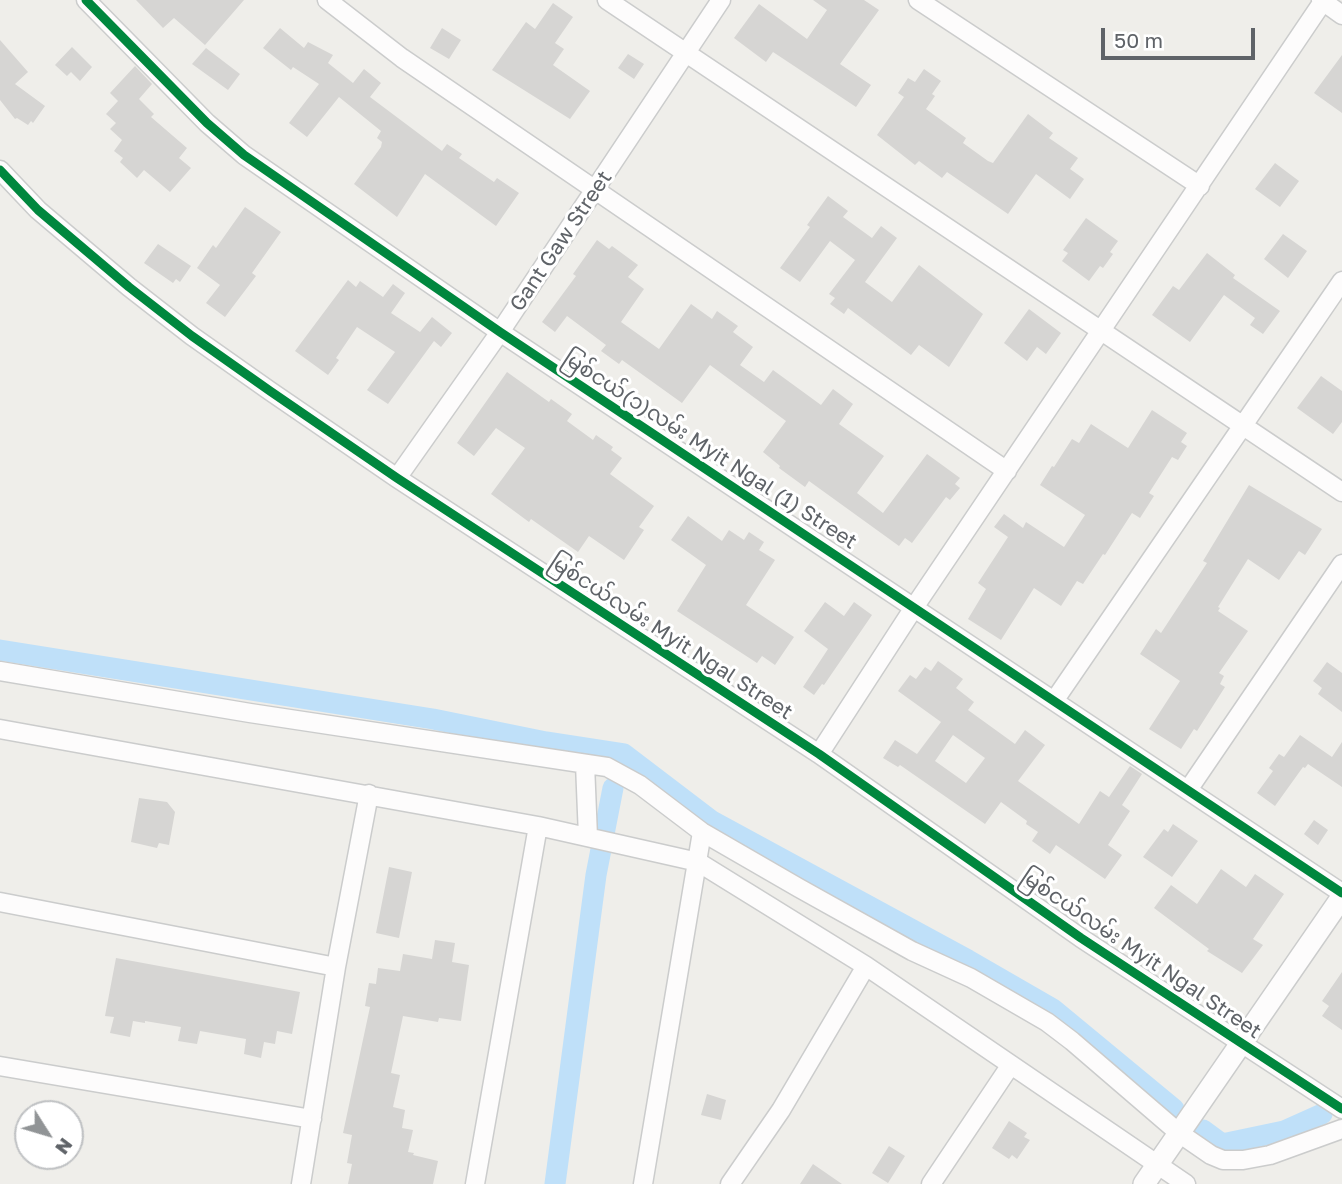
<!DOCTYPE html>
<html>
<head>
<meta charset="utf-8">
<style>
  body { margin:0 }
  #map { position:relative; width:1342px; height:1184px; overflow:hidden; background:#efeeea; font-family:"Golos Text",sans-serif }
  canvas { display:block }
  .north { position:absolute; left:14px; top:1100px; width:70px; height:70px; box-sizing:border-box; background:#fff; border:2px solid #bfc1c3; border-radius:50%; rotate:127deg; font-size:19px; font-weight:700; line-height:28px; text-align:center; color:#5f6368 }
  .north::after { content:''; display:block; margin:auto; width:24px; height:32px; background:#919496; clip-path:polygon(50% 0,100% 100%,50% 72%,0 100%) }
  .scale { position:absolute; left:1101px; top:28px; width:154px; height:32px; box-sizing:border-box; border:4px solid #5f6368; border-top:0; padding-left:9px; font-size:21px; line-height:24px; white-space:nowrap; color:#5f6368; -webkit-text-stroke:5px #fff; paint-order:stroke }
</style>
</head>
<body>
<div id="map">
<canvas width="1342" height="1184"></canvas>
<div class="north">N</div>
<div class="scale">50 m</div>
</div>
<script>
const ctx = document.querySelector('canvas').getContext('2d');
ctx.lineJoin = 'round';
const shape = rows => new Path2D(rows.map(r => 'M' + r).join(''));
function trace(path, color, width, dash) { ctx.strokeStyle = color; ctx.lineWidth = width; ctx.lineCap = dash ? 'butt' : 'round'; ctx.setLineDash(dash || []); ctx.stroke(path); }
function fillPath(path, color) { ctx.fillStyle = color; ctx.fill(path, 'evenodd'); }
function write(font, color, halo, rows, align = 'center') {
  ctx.font = font + ' "Golos Text","Noto Sans Myanmar",sans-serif'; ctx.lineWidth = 6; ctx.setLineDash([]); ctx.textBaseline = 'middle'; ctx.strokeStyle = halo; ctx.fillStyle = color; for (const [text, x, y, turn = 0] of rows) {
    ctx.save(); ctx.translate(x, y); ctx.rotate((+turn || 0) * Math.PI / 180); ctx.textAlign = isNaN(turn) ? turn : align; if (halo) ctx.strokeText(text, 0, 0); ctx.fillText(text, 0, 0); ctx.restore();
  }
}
const canal = shape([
  [0,650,433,719,546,742,624,754,712,821,968,960,1053,1009,1174,1109],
  [1203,1130,1222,1144,1284,1131,1322,1114],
  [555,1184,596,875,613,788]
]);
const building = shape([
  [136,0,244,0,205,45,174,18,163,28],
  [813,0,864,0,879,10,840,64,871,85,856,107,773,52,766,62,734,38,759,4,807,39,827,10],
  [553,3,573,17,555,43,564,49,553,65,590,91,570,119,492,70,526,22,535,29],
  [280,28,304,48,308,42,333,55,328,63,353,83,364,69,381,83,370,97,442,151,447,144,462,154,459,158,494,182,497,178,519,193,496,226,425,174,397,217,354,184,381,147,382,142,377,138,381,131,339,97,307,137,289,123,319,84,293,67,291,70,263,48],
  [442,28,461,40,449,59,430,48],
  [0,40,28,72,15,84,45,106,33,123,31,121,28,125,17,118,15,119,0,100],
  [72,47,92,67,80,81,71,72,67,76,55,65],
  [206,48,240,74,228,90,192,64],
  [628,54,644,64,634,79,618,68],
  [1342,55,1342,113,1314,93],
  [135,66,152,84,139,99,154,114,151,117,187,148,179,158,191,168,170,192,144,170,137,178,120,162,123,158,114,151,122,140,110,129,116,123,106,114,118,101,110,93],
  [924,69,941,81,932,94,935,96,926,109,966,138,963,143,988,161,993,163,1028,114,1053,133,1049,138,1078,158,1070,169,1084,179,1070,199,1036,174,1008,214,947,172,942,178,919,161,915,165,877,135,904,97,898,93,908,78,915,82],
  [1275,163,1299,181,1280,207,1255,189],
  [828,196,848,211,843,217,872,238,881,226,897,238,865,282,892,302,919,265,983,314,949,367,919,345,911,355,848,308,844,314,830,304,835,298,829,294,855,260,830,241,800,282,780,268,810,227,807,225],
  [245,207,281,232,252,273,256,276,225,317,206,303,220,285,197,268,213,245,216,248],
  [1086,218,1118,241,1110,252,1113,254,1103,268,1100,266,1089,281,1062,261,1068,253,1063,250],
  [1283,234,1307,251,1288,278,1264,259],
  [597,240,609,249,612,246,638,265,628,277,644,289,621,322,659,349,691,304,712,319,717,311,738,326,733,332,753,347,740,365,764,382,773,370,821,405,833,389,853,404,839,424,884,456,857,493,883,513,927,454,960,478,955,484,960,488,950,500,946,497,912,543,905,538,899,546,809,481,805,487,779,468,780,466,763,452,786,421,710,365,682,403,622,360,619,364,601,351,606,345,567,316,555,332,542,322,576,276,573,274],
  [158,244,191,266,180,282,176,279,173,283,144,263],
  [1207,253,1235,275,1233,278,1280,311,1263,334,1250,325,1255,318,1224,295,1190,342,1152,315,1173,286,1179,290],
  [348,280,356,287,360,281,383,297,393,284,405,293,391,313,420,332,432,317,452,333,441,347,434,341,388,404,367,390,395,352,357,327,336,358,339,360,328,375,295,351],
  [1029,309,1061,333,1046,354,1037,347,1027,361,1004,343],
  [507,372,549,402,551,399,572,414,567,421,593,440,596,435,613,447,611,450,622,458,610,474,654,506,639,527,644,530,624,560,589,536,578,552,531,519,529,522,491,494,525,448,496,428,474,456,457,443],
  [1321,376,1342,391,1342,422,1333,434,1297,408],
  [1152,410,1187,433,1181,442,1187,446,1178,460,1172,457,1149,493,1154,496,1140,518,1132,513,1105,555,1103,554,1083,584,1077,581,1061,606,1034,588,1001,640,968,619,986,589,978,583,1008,537,994,527,1004,514,1023,528,1026,522,1064,547,1085,515,1040,485,1052,466,1054,467,1072,439,1079,443,1091,424,1128,448],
  [1249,485,1322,529,1305,555,1299,551,1279,580,1248,559,1218,607,1220,608,1218,611,1248,631,1219,673,1224,676,1220,684,1225,687,1197,731,1194,729,1181,749,1149,729,1180,681,1140,654,1156,629,1161,633,1207,563,1203,561],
  [688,516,722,541,729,530,744,540,749,532,764,542,759,550,775,560,746,605,794,637,775,665,762,656,757,663,677,611,706,565,671,540],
  [825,602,844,616,854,602,872,615,824,685,822,684,814,695,803,687,828,649,804,631],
  [938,661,963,679,956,688,974,702,968,710,1015,744,1025,730,1045,745,1018,781,1079,824,1100,791,1109,797,1130,766,1142,774,1122,805,1130,811,1108,845,1122,855,1105,879,1056,845,1050,854,1032,841,1038,832,1026,824,1027,821,1001,802,985,824,900,765,898,767,883,758,895,740,917,754,941,722,898,691,910,675,916,679,925,667,931,671],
  [953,735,985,758,966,783,935,761],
  [1327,662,1342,673,1342,712,1318,694,1322,688,1313,681],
  [1300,735,1332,757,1342,742,1342,787,1308,764,1305,768,1303,767,1275,806,1257,793,1273,771,1269,768,1279,754,1284,757],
  [139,798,167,802,175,812,169,845,159,843,157,848,131,842],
  [1314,820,1328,830,1318,845,1304,834],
  [1173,824,1198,841,1172,877,1143,857,1164,829,1168,832],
  [389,867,412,872,399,938,376,933],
  [1221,869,1246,887,1255,874,1284,894,1253,939,1263,945,1242,973,1207,951,1209,949,1154,908,1171,885,1197,904],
  [435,940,455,943,452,962,469,965,461,1021,439,1018,438,1022,403,1016,391,1073,400,1075,393,1107,405,1110,402,1128,413,1130,408,1152,414,1153,413,1155,438,1161,433,1184,348,1184,352,1164,347,1163,352,1135,343,1133,370,1007,365,1006,369,983,376,984,378,968,400,971,403,954,432,959],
  [116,958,300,992,292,1034,277,1031,275,1044,264,1042,261,1058,244,1054,246,1039,200,1031,197,1044,178,1041,181,1027,145,1021,145,1023,133,1021,130,1037,110,1033,114,1017,105,1016],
  [1342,972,1342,1030,1322,1016,1329,1006,1322,1001],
  [707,1094,726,1100,721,1120,701,1115],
  [1009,1121,1027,1133,1024,1137,1030,1140,1017,1159,1012,1155,1009,1159,992,1148],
  [889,1146,905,1156,888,1183,872,1173],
  [813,1164,842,1184,800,1184]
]);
const minor = shape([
  [86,0,207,123,244,155,500,332,1342,893],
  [327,0,402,58,1007,471],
  [607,0,1342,492],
  [918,0,1200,186],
  [1321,0,1342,15],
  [0,170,38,210,129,287,192,336,270,391,397,478,819,754,1081,938,1342,1109],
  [397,478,500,332,721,0],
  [0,671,250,713,607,767,640,785,702,832,799,888,912,951,971,978,1047,1022,1072,1041,1179,1133,1211,1155,1223,1160,1243,1160,1270,1155,1342,1129],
  [1054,701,1342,281],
  [0,729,538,826,698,862,866,966,1186,1184],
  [819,754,915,606,1324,0],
  [585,764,588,837],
  [1188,790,1342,564],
  [0,902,336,967],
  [0,1066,312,1119],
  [301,1184,336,967,369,794],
  [475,1184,538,826],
  [643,1184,702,832],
  [730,1184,781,1110,866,966],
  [931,1184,1010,1066]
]);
const tertiary = shape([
  [1144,1184,1342,897]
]);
const cycleway = shape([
  [86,0,207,123,244,155,500,332,1342,893],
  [0,170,38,210,129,287,192,336,270,391,397,478,819,754,1081,938,1342,1109]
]);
const streetNames = [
  ["Gant Gaw Street",561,241,-56],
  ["မြစ်ငယ်(၁)လမ်း Myit Ngal (1) Street",710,450,33],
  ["မြစ်ငယ်လမ်း Myit Ngal Street",671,637,33],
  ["မြစ်ငယ်လမ်း Myit Ngal Street",1141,954,34]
];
trace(canal, '#bfe0f9', 21);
fillPath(building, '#d6d5d3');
trace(minor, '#cbcccc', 21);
trace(tertiary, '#cbcccc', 24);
trace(minor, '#fdfcfc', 18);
trace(tertiary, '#fdfcfc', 21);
trace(cycleway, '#00873e', 9);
write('21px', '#5f6368', '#fff', streetNames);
</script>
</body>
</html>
